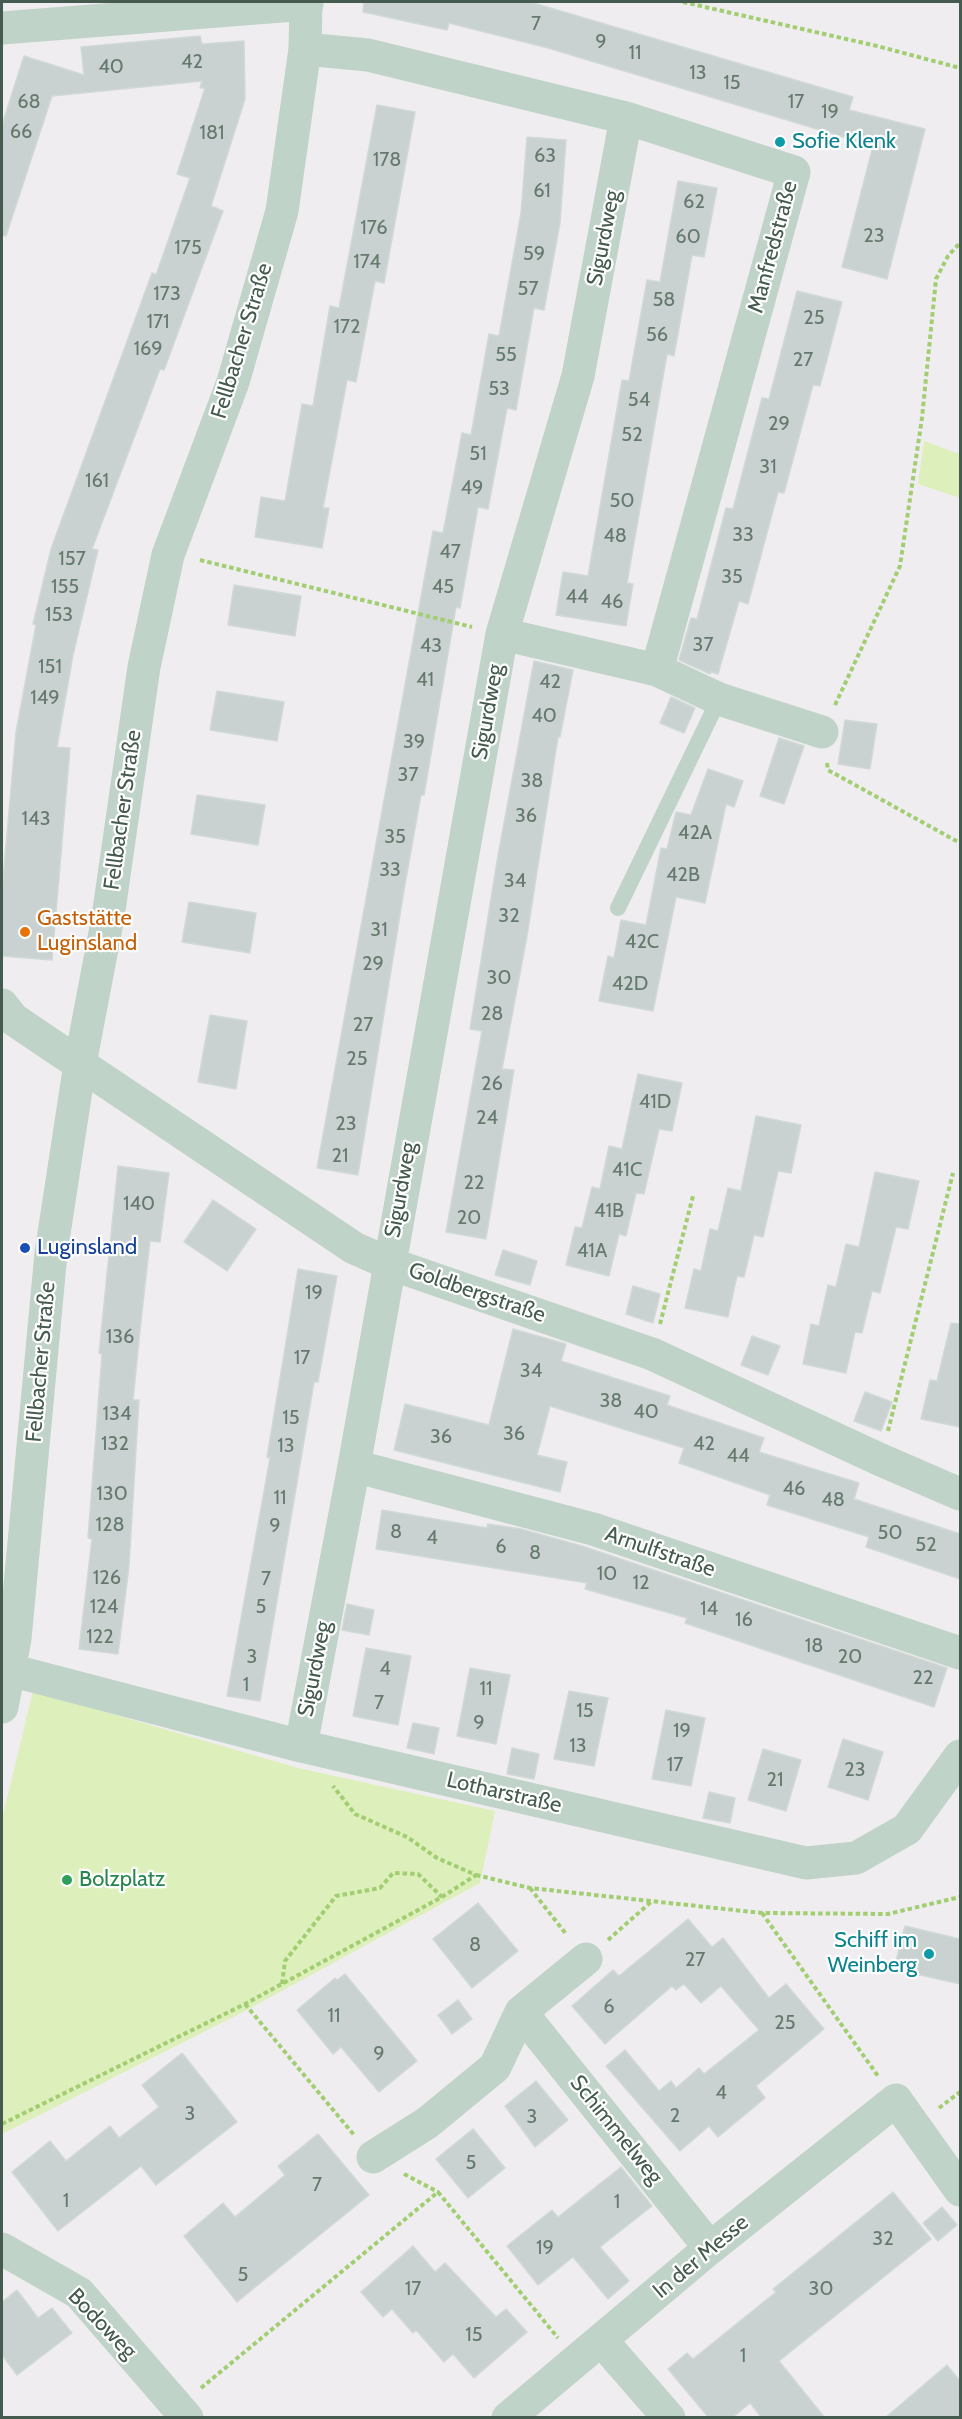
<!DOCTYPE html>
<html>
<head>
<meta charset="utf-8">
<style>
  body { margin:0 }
  #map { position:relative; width:962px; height:2419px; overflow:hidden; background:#f0edf0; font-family:Cabin,sans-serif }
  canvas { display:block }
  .frame { position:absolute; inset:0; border:3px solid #455b4f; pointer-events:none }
</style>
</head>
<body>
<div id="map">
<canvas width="962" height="2419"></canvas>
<div class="frame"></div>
</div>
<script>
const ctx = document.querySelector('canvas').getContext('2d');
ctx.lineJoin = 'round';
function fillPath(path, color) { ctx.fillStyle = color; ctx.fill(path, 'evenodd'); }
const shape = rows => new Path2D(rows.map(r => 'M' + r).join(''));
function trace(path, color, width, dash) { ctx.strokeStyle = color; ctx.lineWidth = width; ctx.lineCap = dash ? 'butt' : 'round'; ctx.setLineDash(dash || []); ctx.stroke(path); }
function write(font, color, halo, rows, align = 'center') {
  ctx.font = font + ' Cabin,sans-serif'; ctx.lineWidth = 4.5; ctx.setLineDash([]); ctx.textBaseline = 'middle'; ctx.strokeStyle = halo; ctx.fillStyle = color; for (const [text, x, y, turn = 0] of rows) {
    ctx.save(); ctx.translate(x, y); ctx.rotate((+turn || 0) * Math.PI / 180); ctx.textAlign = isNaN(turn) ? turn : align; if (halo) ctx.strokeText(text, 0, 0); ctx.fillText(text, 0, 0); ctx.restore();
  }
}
const green = shape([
  [924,441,960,454,960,498,918,484],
  [33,1691,298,1768,495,1811,480,1883,245,2011,2,2134,2,1819]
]);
const building = shape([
  [364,2,530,2,853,97,849,110,925,129,887,279,842,267,873,146,548,48,449,23,447,30,363,12,364,2],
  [200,36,202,44,244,41,245,99,211,206,223,211,164,370,160,369,92,549,98,550,73,655,57,747,70,748,52,960,2,956,2,890,16,732,36,625,33,624,51,549,152,273,156,275,190,178,177,174,205,88,200,88,202,81,52,96,6,236,2,235,2,125,24,56,84,75,81,47,200,36],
  [377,105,415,112,384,283,375,281,356,382,347,380,323,508,329,508,322,548,255,537,261,497,285,501,302,404,313,406,330,306,339,308,377,105],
  [527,137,566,140,560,223,544,310,534,308,516,410,507,408,488,509,478,507,460,608,456,607,424,795,421,795,404,890,358,1175,317,1168,433,531,443,533,462,433,471,435,489,334,499,336,521,213,527,137],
  [678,181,717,188,704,257,692,255,674,356,667,354,627,583,633,584,626,626,556,615,563,572,588,576,622,380,629,381,647,280,660,282,678,181],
  [797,291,842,302,820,386,813,385,784,493,778,492,748,604,739,601,718,674,711,672,710,674,679,660,691,618,697,619,726,508,733,509,762,398,769,399,797,291],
  [234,585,301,596,295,636,228,625,234,585],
  [534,661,573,670,560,737,558,737,527,936,502,1069,514,1070,486,1239,446,1232,482,1031,470,1029,497,861,534,661],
  [217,691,284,702,277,741,210,730,217,691],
  [671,697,695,708,684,733,660,723,671,697],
  [845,720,877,724,870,769,838,764,845,720],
  [779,738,804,746,784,804,760,796,779,738],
  [708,769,743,781,734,807,726,804,705,903,676,897,653,1011,599,1001,608,956,614,958,621,920,646,925,661,848,667,849,676,812,691,815,708,769],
  [197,795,265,805,258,845,191,834,197,795],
  [189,902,256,913,250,953,182,942,189,902],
  [210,1015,247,1021,236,1089,198,1082,210,1015],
  [638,1074,682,1083,672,1131,659,1129,644,1194,636,1193,626,1236,619,1234,609,1276,566,1265,575,1227,582,1228,592,1187,600,1189,609,1146,622,1149,638,1074],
  [756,1116,801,1125,791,1173,778,1171,763,1237,754,1235,744,1277,737,1276,728,1317,685,1308,694,1269,701,1271,710,1229,718,1231,728,1188,741,1191,756,1116],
  [118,1166,169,1173,160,1242,150,1241,141,1321,133,1400,139,1400,129,1566,118,1654,79,1649,92,1539,88,1538,102,1354,99,1353,118,1166],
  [875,1172,919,1181,908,1229,896,1227,880,1293,872,1291,862,1333,855,1332,846,1373,803,1364,811,1324,819,1326,828,1285,836,1287,846,1244,859,1247,875,1172],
  [213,1200,256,1229,227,1271,184,1242,213,1200],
  [503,1250,537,1261,530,1285,495,1275,503,1250],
  [298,1269,337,1276,318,1382,314,1382,260,1701,227,1696,270,1458,267,1457,298,1269],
  [633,1286,660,1294,653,1323,626,1314,633,1286],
  [951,1323,960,1324,960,1427,921,1419,930,1380,937,1381,951,1323],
  [513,1329,566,1344,561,1361,670,1396,667,1405,764,1438,759,1452,859,1483,854,1499,960,1534,960,1579,866,1547,869,1537,767,1505,770,1495,679,1463,684,1448,550,1406,537,1455,567,1462,560,1492,394,1450,405,1404,489,1425,513,1329],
  [752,1336,780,1346,768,1375,741,1365,752,1336],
  [865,1392,892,1402,881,1431,854,1421,865,1392],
  [382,1510,487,1528,488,1524,521,1529,582,1546,947,1668,934,1707,685,1623,687,1618,585,1589,587,1583,376,1549,382,1510],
  [347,1604,374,1610,369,1635,342,1630,347,1604],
  [366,1648,411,1656,398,1725,353,1716,366,1648],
  [470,1668,510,1675,496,1744,457,1736,470,1668],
  [569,1691,608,1698,594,1766,554,1759,569,1691],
  [666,1710,705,1718,691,1786,652,1779,666,1710],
  [413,1723,439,1728,434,1754,407,1748,413,1723],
  [843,1739,883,1752,868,1800,828,1787,843,1739],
  [512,1748,539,1754,534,1779,507,1774,512,1748],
  [763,1749,801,1760,786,1811,748,1800,763,1749],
  [709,1792,735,1798,730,1823,703,1818,709,1792],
  [478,1903,518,1951,472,1988,433,1939,478,1903],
  [688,1919,712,1947,723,1938,769,1998,786,1984,824,2029,756,2086,765,2098,718,2137,709,2126,680,2151,606,2066,625,2050,659,2091,671,2081,676,2088,699,2068,704,2074,759,2030,721,1986,701,2003,684,1984,676,1990,672,1986,605,2044,572,2006,613,1970,619,1976,688,1919],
  [905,1926,960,1939,960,1984,894,1969,905,1926],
  [345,1974,417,2061,379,2092,341,2047,333,2054,297,2010,335,1978,337,1980,345,1974],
  [458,2000,472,2019,452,2034,438,2015,458,2000],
  [182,2053,237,2122,156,2185,141,2166,58,2231,12,2172,50,2141,66,2161,110,2126,119,2138,159,2107,142,2085,182,2053],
  [536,2081,568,2120,535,2147,505,2106,536,2081],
  [473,2129,505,2168,468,2198,436,2159,473,2129],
  [318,2134,369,2195,237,2302,184,2236,223,2203,235,2217,285,2175,278,2166,318,2134],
  [621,2167,652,2206,600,2247,629,2281,608,2299,573,2257,538,2285,507,2246,552,2210,558,2217,621,2167],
  [893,2192,931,2239,779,2361,825,2418,762,2418,750,2403,732,2418,709,2418,668,2369,687,2353,693,2359,776,2292,773,2289,893,2192],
  [942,2207,957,2225,938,2241,923,2223,942,2207],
  [413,2246,435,2272,445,2263,496,2317,506,2309,527,2332,474,2378,453,2354,444,2362,416,2330,413,2333,392,2309,383,2317,361,2292,413,2246],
  [17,2290,38,2318,52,2308,72,2333,17,2375,2,2355,2,2302,17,2290],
  [947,2365,960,2381,960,2418,885,2418,947,2365]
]);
const path = shape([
  [683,2,877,46,960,68],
  [200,560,472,627],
  [835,705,900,566,922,418,936,279,948,256,960,243],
  [827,763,828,770,960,843],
  [660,1324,693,1196],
  [888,1431,953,1173],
  [476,1875,530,1888,762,1913,888,1914,960,1897],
  [530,1888,566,1934],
  [762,1913,878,2076],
  [608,1940,652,1901],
  [282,1984,285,1961,336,1896,380,1888,393,1873,418,1874,442,1897],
  [245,2004,354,2135],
  [939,2108,960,2092],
  [2,2124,245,2004,442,1897,476,1875,437,1858,407,1837,355,1814,333,1786],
  [404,2174,438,2192],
  [201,2388,438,2192,558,2338]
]);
const service = shape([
  [618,908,719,699]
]);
const minor = shape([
  [2,28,307,4],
  [305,49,368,55,626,118,794,172,657,670],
  [502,634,657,670,719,699,822,732],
  [2,1005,13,1019,44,1040,354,1248,388,1263,652,1354,881,1460,960,1494],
  [354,1466,593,1529,960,1653],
  [10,1670,301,1746,806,1863,856,1858,907,1829,960,1756],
  [301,1746,354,1466,502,634,578,376,626,118],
  [521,2012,586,1959],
  [373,2157,427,2123,495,2067,521,2012,710,2248],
  [2,2249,79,2293,187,2418],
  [602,2341,669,2418],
  [508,2418,710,2248,896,2100,960,2190]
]);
const tertiary = shape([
  [2,1707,15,1639,51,1253,80,1064,108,917,144,667,168,555,233,382,282,211,305,49,306,2]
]);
const markers = [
  [780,142,6,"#0f9aa8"],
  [25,932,6,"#e8710a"],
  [25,1248,6,"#1a4fb4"],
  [67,1880,6,"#2e9e5b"],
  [929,1954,6,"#0f9aa8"]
];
const numberNames = [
  ["7",536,24],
  ["9",601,42],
  ["11",635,53],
  ["42",192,62],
  ["40",111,67],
  ["13",698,73],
  ["15",732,83],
  ["68",29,102],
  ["17",796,102],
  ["19",830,112],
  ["66",21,132],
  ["181",212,133],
  ["63",545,156],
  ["178",387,160],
  ["61",542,191],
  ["62",694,202],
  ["176",374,228],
  ["23",874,236],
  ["60",688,237],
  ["175",188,248],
  ["59",534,254],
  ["174",367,262],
  ["57",528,289],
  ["173",167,294],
  ["58",664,300],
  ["25",814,318],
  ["171",158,322],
  ["172",347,327],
  ["56",657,335],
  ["169",148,349],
  ["55",506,355],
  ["27",803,360],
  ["53",499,389],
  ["54",639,400],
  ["29",779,424],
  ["52",632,435],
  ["51",478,454],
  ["31",768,467],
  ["161",97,481],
  ["49",472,488],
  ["50",622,501],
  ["33",743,535],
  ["48",615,536],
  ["47",450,552],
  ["157",72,559],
  ["35",732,577],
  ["155",65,587],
  ["45",443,587],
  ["44",577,597],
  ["46",612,602],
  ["153",59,615],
  ["37",703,645],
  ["43",431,646],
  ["151",50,667],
  ["41",425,680],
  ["42",550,682],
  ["149",45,698],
  ["40",544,716],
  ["39",414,742],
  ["37",408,775],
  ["38",532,781],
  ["36",526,816],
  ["143",36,819],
  ["42A",695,833],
  ["35",395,837],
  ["33",390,870],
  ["42B",683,875],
  ["34",515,881],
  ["32",509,916],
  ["31",379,930],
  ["42C",642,942],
  ["29",373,964],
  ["30",499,978],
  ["42D",630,984],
  ["28",492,1014],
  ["27",363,1025],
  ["25",357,1059],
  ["26",492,1084],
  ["41D",655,1102],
  ["24",487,1118],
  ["23",346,1124],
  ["21",340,1156],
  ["41C",627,1170],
  ["22",474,1183],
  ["140",139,1204],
  ["41B",609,1211],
  ["20",469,1218],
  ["41A",592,1251],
  ["19",314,1293],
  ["136",120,1337],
  ["17",302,1358],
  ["34",531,1371],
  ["38",611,1401],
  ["40",646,1412],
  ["134",117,1414],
  ["15",291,1418],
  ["36",514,1434],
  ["36",441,1437],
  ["132",115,1444],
  ["42",704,1444],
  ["13",286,1446],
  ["44",738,1456],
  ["46",794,1489],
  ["130",112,1494],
  ["11",280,1498],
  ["48",833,1500],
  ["128",110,1525],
  ["9",275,1526],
  ["8",396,1532],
  ["50",890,1533],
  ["4",432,1538],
  ["52",926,1545],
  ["6",501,1547],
  ["8",535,1553],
  ["10",607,1574],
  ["126",107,1578],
  ["7",266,1579],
  ["12",641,1583],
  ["124",104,1607],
  ["5",261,1607],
  ["14",709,1609],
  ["16",744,1620],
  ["122",100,1637],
  ["18",814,1646],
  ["3",252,1657],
  ["20",850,1657],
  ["4",385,1669],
  ["22",923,1678],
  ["1",246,1685],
  ["11",486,1689],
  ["7",379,1703],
  ["15",585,1711],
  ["9",479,1723],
  ["19",682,1731],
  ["13",578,1746],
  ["17",675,1765],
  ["23",855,1770],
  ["21",775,1780],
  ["8",475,1945],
  ["27",695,1960],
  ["6",609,2007],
  ["11",334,2016],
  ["25",785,2023],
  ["9",379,2054],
  ["4",721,2093],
  ["3",190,2114],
  ["2",675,2116],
  ["3",532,2117],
  ["5",471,2163],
  ["7",317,2185],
  ["1",66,2201],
  ["1",617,2202],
  ["32",883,2239],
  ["19",545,2248],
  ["5",243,2275],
  ["17",413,2289],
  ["30",821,2289],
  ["15",474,2335],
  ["1",743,2356]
];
const cultureNames = [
  ["Sofie Klenk",792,142],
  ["Schiff im",917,1941,"right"],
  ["Weinberg",917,1966,"right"]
];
const streetNames = [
  ["Sigurdweg",604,238,-79],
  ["Manfredstraße",773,247,-75],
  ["Fellbacher Straße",242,341,-73],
  ["Sigurdweg",488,712,-80],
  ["Fellbacher Straße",123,810,-82],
  ["Sigurdweg",401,1190,-80],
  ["Goldbergstraße",477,1293,19],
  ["Fellbacher Straße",41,1362,-85],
  ["Arnulfstraße",660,1552,19],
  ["Sigurdweg",315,1669,-79],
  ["Lotharstraße",504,1793,13],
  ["Schimmelweg",616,2130,51],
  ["In der Messe",701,2257,-40],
  ["Bodoweg",102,2324,46]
];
const foodNames = [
  ["Gaststätte",37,919],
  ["Luginsland",37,944]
];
const transitNames = [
  ["Luginsland",37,1248]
];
const leisureNames = [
  ["Bolzplatz",79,1880]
];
fillPath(green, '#ddefba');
fillPath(building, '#c9d2d0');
trace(building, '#d1d9d7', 1.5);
trace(path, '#a2ce72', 4, [4.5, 3]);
trace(service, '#c0d3c8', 16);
trace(minor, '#c0d3c8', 33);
trace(tertiary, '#c0d3c8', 33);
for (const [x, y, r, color] of markers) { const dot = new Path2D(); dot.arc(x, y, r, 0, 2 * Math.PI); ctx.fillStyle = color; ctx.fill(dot); trace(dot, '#fff', 2); }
write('20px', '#66796f', null, numberNames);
write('22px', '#0d838f', '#fff', cultureNames, 'left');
write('22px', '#455b4f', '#fff', streetNames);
write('22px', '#c56008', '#fff', foodNames, 'left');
write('22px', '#164399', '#fff', transitNames, 'left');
write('22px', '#27864d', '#fff', leisureNames, 'left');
</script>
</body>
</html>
